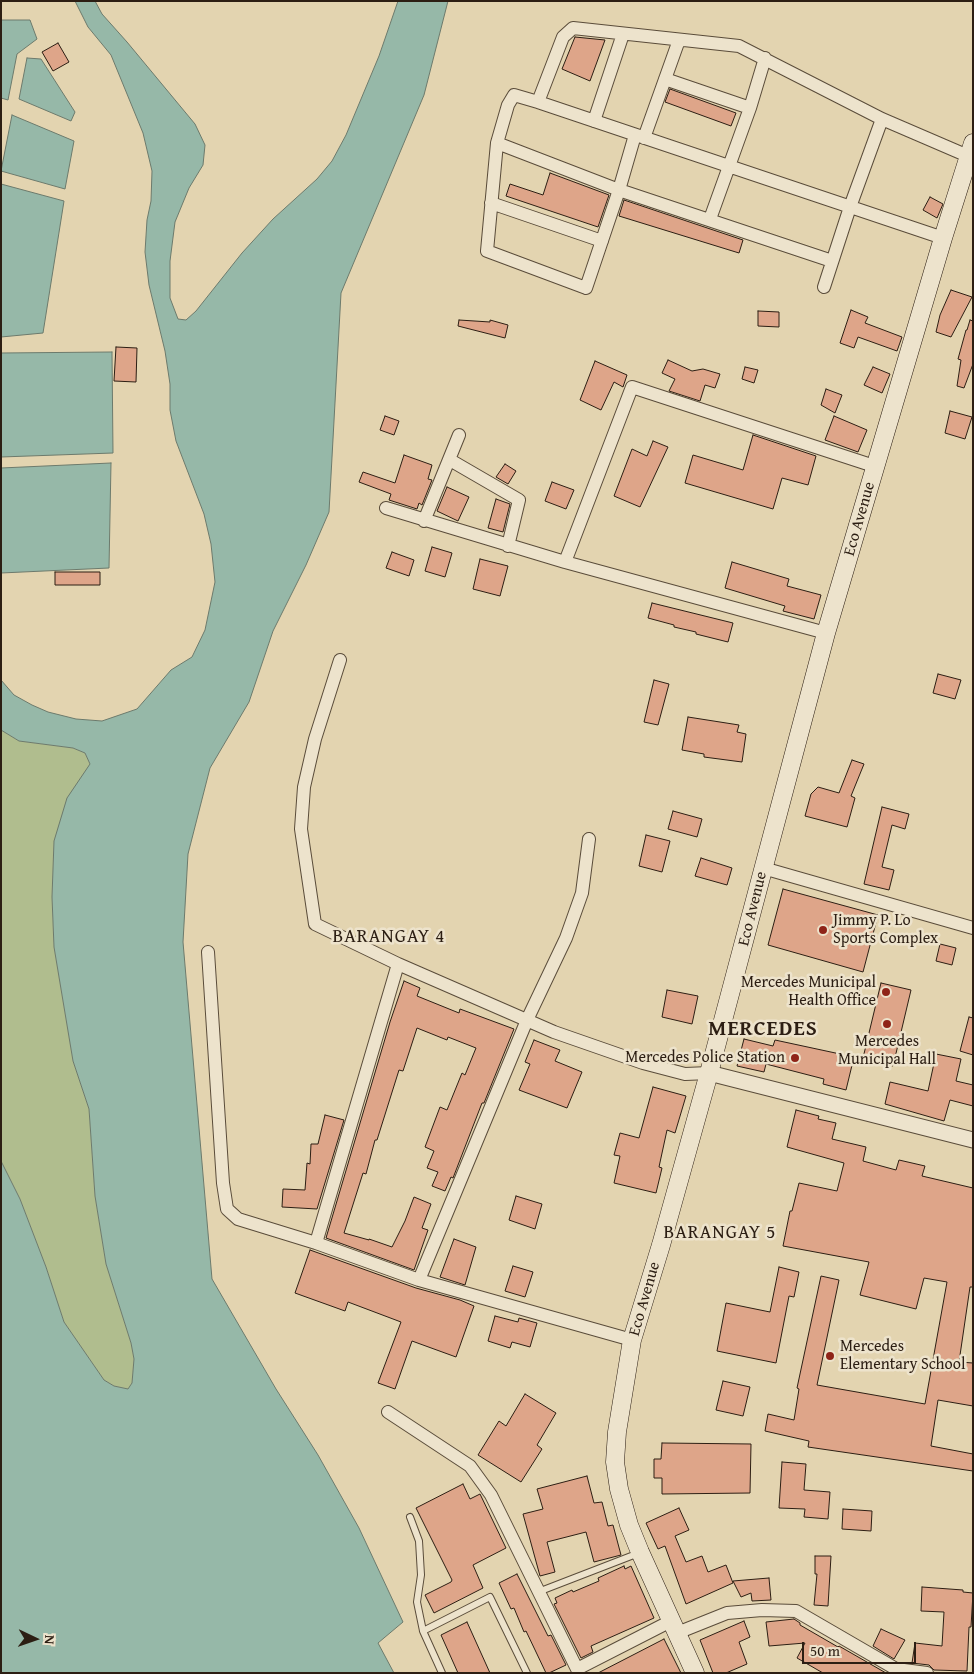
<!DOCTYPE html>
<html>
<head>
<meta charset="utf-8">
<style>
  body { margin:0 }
  #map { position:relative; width:974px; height:1674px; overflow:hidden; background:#e3d4b0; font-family:"Gentium Book Plus",serif }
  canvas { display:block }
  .frame { position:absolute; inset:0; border:2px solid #2c1e13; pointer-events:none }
  .north { position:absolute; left:10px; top:1614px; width:50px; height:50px; -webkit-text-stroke:4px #ede3cc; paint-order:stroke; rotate:93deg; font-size:14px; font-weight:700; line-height:20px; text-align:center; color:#2c1e13 }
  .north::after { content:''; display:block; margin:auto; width:18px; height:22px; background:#2c1e13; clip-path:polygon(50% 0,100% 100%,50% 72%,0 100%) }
  .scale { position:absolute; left:802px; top:1642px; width:114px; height:22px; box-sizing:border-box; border:2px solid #2c1e13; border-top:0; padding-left:6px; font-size:15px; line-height:18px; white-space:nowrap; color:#2c1e13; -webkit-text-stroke:4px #ede3cc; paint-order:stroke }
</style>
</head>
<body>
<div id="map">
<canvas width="974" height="1674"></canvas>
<div class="frame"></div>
<div class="north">N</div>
<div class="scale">50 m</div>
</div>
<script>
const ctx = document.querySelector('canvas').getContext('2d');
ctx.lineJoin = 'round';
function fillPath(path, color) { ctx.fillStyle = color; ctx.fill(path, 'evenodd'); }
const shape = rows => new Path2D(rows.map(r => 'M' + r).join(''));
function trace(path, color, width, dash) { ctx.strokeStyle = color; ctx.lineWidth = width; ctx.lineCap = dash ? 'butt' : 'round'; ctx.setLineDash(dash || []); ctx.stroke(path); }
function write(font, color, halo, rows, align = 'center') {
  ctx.font = font + ' "Gentium Book Plus",serif'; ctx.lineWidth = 5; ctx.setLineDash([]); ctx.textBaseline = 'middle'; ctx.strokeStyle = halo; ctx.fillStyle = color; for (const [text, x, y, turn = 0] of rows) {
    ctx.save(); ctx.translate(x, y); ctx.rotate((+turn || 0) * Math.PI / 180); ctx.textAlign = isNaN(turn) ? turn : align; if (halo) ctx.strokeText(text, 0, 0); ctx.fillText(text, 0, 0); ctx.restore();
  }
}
const green = shape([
  [1,730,19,741,73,748,85,753,90,764,54,841,52,897,54,947,73,1061,89,1109,95,1196,106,1264,131,1343,134,1359,132,1383,128,1389,114,1386,104,1380,64,1322,46,1267,20,1199,1,1161]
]);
const water = shape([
  [75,1,95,1,102,14,127,42,195,124,205,145,203,165,189,188,175,222,170,261,170,298,178,319,186,320,196,311,242,253,273,219,317,179,332,161,346,135,379,56,398,1,448,1,424,95,341,293,329,512,306,565,273,631,249,702,210,768,188,854,183,942,212,1279,276,1389,318,1455,359,1528,403,1622,378,1643,394,1673,1,1673,1,1161,20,1199,46,1267,64,1322,104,1380,114,1386,128,1389,132,1383,134,1359,131,1343,106,1264,95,1196,89,1109,73,1061,54,947,52,897,54,841,67,798,90,764,85,753,73,748,19,741,1,730,1,680,14,695,32,705,48,712,76,719,102,721,137,709,171,670,192,657,205,630,215,582,211,544,204,514,176,441,170,410,170,384,165,351,149,285,145,252,147,220,151,201,152,171,143,133,111,55,88,27,75,1],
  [1,20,30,20,37,39,17,54,8,100,1,98,1,20],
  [27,58,41,59,75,112,71,121,19,99,27,58],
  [12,115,74,141,65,189,1,171,12,115],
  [1,184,64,201,43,333,1,337,1,184],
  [112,352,113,453,1,457,1,353,112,352],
  [111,463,109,568,1,573,1,468,111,463]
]);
const building = shape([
  [575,37,605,40,590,81,562,69,575,37],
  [58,43,69,62,53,71,42,52,58,43],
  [670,89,736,113,731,126,665,102,670,89],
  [550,173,609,195,598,227,506,196,510,184,543,195,550,173],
  [930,197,943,204,937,218,923,210,930,197],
  [624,200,743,240,739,253,619,216,624,200],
  [951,290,972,297,951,337,936,332,940,315,951,290],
  [851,310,868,317,865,323,902,337,897,351,858,337,854,348,840,343,851,310],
  [758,311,779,312,779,327,758,326,758,311],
  [459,320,490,322,490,320,508,325,505,338,458,326,459,320],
  [970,320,973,321,973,364,964,388,957,386,961,360,958,359,966,330,967,330,970,320],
  [116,347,137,348,136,382,114,381,116,347],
  [668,360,692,371,703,369,720,374,715,388,705,385,700,401,669,391,675,379,662,373,668,360],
  [595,361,627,375,623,387,614,382,601,410,580,400,595,361],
  [745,367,758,370,754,383,742,379,745,367],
  [873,367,890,374,882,393,864,385,873,367],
  [826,389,842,395,835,413,821,405,826,389],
  [950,411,972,417,965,439,945,433,950,411],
  [385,416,399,421,394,435,380,430,385,416],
  [834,416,867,430,858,452,825,440,834,416],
  [753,435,816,456,808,485,782,478,773,509,685,483,693,455,743,470,753,435],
  [653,441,668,447,640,507,614,496,632,449,647,456,653,441],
  [404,455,432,465,428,479,432,480,422,505,419,503,417,509,389,500,391,494,359,482,363,472,395,483,404,455],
  [505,464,516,471,508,484,496,477,505,464],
  [552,482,574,490,566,509,545,501,552,482],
  [447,487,469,497,458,521,437,511,447,487],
  [496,499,510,504,503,532,488,528,496,499],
  [432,547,452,553,445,577,425,571,432,547],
  [392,552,414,560,409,576,386,568,392,552],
  [480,559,508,566,500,596,473,589,480,559],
  [732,562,789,579,787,586,821,595,814,619,783,611,785,606,725,588,732,562],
  [55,572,100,572,100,585,55,585,55,572],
  [652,603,733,623,728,642,696,634,696,632,674,627,674,625,648,618,652,603],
  [938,674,961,680,955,699,933,693,938,674],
  [654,680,669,684,658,725,644,722,654,680],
  [688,717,739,725,737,732,746,734,742,762,704,757,704,754,682,750,688,717],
  [852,760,864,764,851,796,855,798,847,827,805,816,811,794,818,787,839,793,852,760],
  [882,807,909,814,905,829,892,825,882,867,894,870,889,890,864,884,882,807],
  [673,811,702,819,697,837,668,829,673,811],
  [646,835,670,841,662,872,639,866,646,835],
  [701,858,732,868,727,885,695,876,701,858],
  [783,889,878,915,863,972,768,945,783,889],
  [940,944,956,948,952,965,936,961,940,944],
  [404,981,420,988,417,996,459,1013,460,1009,514,1029,484,1103,482,1103,453,1178,451,1177,445,1191,432,1186,438,1172,427,1168,434,1151,425,1147,440,1107,447,1110,462,1073,465,1075,476,1048,448,1037,447,1040,417,1028,403,1071,399,1070,377,1140,375,1140,366,1174,363,1173,344,1233,369,1240,369,1239,392,1247,405,1221,414,1197,431,1204,422,1228,428,1230,414,1270,326,1238,390,1022,404,981],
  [881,983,911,990,893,1066,863,1058,881,983],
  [667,990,698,996,692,1024,662,1017,667,990],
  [969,1017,973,1018,973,1055,960,1051,969,1017],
  [744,1039,773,1046,775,1040,854,1057,846,1090,823,1084,824,1079,766,1064,764,1072,737,1066,744,1039],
  [534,1040,560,1050,555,1061,582,1072,567,1108,519,1090,530,1064,525,1062,534,1040],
  [936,1054,961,1059,956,1081,973,1085,973,1106,950,1100,944,1121,885,1104,890,1082,928,1091,936,1054],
  [653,1087,686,1096,675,1133,667,1130,659,1167,662,1168,656,1193,614,1183,620,1156,614,1155,620,1133,639,1138,653,1087],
  [796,1110,819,1116,818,1119,836,1123,832,1139,866,1147,863,1161,896,1170,899,1160,925,1166,922,1176,973,1188,973,1287,970,1287,959,1362,973,1363,973,1406,938,1400,931,1446,973,1454,973,1471,808,1447,809,1441,765,1431,768,1414,794,1420,799,1389,797,1388,821,1276,839,1280,817,1385,925,1404,947,1282,924,1278,916,1309,860,1295,869,1262,783,1246,790,1211,792,1211,799,1183,837,1191,844,1163,787,1147,796,1110],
  [325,1115,344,1120,317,1209,282,1207,283,1189,305,1190,307,1163,310,1164,311,1144,318,1144,325,1115],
  [516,1196,542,1204,535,1229,509,1220,516,1196],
  [454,1239,476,1247,465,1285,440,1277,454,1239],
  [310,1250,416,1288,460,1300,474,1306,456,1357,412,1341,395,1389,378,1383,401,1322,348,1302,345,1311,295,1293,310,1250],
  [513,1266,533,1272,525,1297,505,1291,513,1266],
  [779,1267,799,1272,794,1297,789,1296,776,1363,717,1351,726,1303,770,1312,779,1267],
  [495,1316,518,1322,519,1318,537,1323,530,1347,512,1342,510,1348,488,1341,495,1316],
  [723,1381,750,1387,743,1416,716,1410,723,1381],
  [525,1394,556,1413,537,1445,542,1449,521,1482,478,1455,499,1421,506,1426,525,1394],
  [662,1443,751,1444,750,1493,662,1494,662,1478,654,1478,654,1459,661,1459,662,1443],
  [782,1462,806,1464,804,1490,830,1492,828,1519,804,1517,805,1509,779,1508,782,1462],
  [587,1476,594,1503,602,1502,608,1526,613,1525,621,1555,594,1562,586,1532,547,1542,555,1572,540,1576,523,1514,543,1509,537,1489,587,1476],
  [463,1484,470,1499,480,1494,506,1548,473,1565,483,1588,434,1613,425,1595,451,1582,452,1580,416,1508,463,1484],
  [679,1508,689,1530,675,1536,686,1562,702,1556,708,1572,726,1565,733,1583,686,1604,665,1546,658,1549,646,1523,679,1508],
  [843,1509,872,1511,871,1531,842,1529,843,1509],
  [815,1556,831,1556,828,1606,814,1605,817,1574,815,1574,815,1556],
  [624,1566,625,1569,631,1566,654,1618,591,1646,593,1652,581,1658,554,1604,557,1603,555,1598,572,1590,573,1592,599,1581,598,1578,624,1566],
  [517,1574,548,1636,551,1635,566,1665,549,1673,546,1673,526,1631,524,1632,514,1608,511,1609,499,1583,517,1574],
  [769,1578,771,1600,752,1601,751,1593,741,1597,733,1581,769,1578],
  [922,1587,963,1590,963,1592,973,1593,971,1627,969,1627,967,1671,934,1670,929,1665,912,1663,915,1643,942,1646,944,1612,921,1611,922,1587],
  [794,1619,800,1623,800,1625,838,1647,839,1646,886,1673,823,1673,797,1658,805,1643,769,1646,766,1622,794,1619],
  [744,1621,750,1637,739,1642,747,1664,726,1673,713,1673,700,1640,744,1621],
  [467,1622,490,1673,458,1673,441,1635,467,1622],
  [881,1629,905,1640,894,1659,873,1646,881,1629],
  [664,1639,681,1673,598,1673,664,1639]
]);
const service = shape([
  [410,1517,419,1541,421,1575,417,1602,423,1631,442,1673],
  [538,1592,639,1553],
  [423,1631,490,1597,527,1673]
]);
const minor = shape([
  [665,79,750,108],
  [538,102,563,37,573,28,739,46,882,119,968,156],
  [594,121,623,34],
  [635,135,619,190,586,288,487,251,497,143,508,105,514,95,538,102,943,238],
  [644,138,679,40],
  [497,143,619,190,832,261],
  [491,203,602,241],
  [710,219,750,108,765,58],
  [824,287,850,207,882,119],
  [450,460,519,500,508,546],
  [386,508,565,562,826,633],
  [424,521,459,435],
  [565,562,632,387,874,466],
  [340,660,315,739,304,787,301,829,315,924,398,964,554,1032,643,1063,685,1074,709,1073],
  [763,868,973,928],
  [208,952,223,1183,227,1209,238,1219,316,1243],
  [398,964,316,1243,419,1280,632,1340],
  [419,1280,527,1020,566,938,582,893,589,839],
  [388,1412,470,1466,491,1495,577,1669,671,1621],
  [677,1633,727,1613,762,1610,796,1611,896,1669,927,1673]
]);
const tertiary = shape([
  [709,1073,973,1140]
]);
const secondary = shape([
  [695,1673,640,1552,629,1525,619,1489,615,1462,617,1432,632,1340,661,1245,709,1073,826,633,943,238,973,143]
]);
const markers = [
  [823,930,5,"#8f2418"],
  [886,992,5,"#8f2418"],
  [887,1024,5,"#8f2418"],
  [795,1058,5,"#8f2418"],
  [830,1356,5,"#8f2418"]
];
const streetNames = [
  ["Eco Avenue",860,519,-74],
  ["Eco Avenue",753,909,-76],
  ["Eco Avenue",645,1299,-74]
];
const poiNames = [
  ["Jimmy P. Lo",833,921],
  ["Sports Complex",833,939],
  ["Mercedes Municipal",876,983,"right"],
  ["Health Office",876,1001,"right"],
  ["Mercedes",887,1042,"center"],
  ["Municipal Hall",887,1060,"center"],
  ["Mercedes Police Station",785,1058,"right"],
  ["Mercedes",840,1347],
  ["Elementary School",840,1365]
];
const quarterNames = [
  ["BARANGAY 4",389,937],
  ["BARANGAY 5",720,1233]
];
const districtNames = [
  ["MERCEDES",763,1030]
];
fillPath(green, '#b0bd8e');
fillPath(water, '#96b8a8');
trace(water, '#6c7a6c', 1);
fillPath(building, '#dea589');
trace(building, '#2c1e13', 1);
trace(service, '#5a4c3a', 8);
trace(minor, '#5a4c3a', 14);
trace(tertiary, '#5a4c3a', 17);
trace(secondary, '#2c1e13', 19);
trace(service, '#ede3cc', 6);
trace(minor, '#ede3cc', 12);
trace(tertiary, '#ede3cc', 15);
trace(secondary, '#ede3cc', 18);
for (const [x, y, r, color] of markers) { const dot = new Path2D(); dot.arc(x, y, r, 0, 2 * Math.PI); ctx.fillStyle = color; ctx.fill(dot); trace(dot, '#ede3cc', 2); }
write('16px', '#2c1e13', '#ede3cc', streetNames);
write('16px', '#2c1e13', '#ede3cc', poiNames, 'left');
ctx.letterSpacing = '1px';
write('19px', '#2c1e13', '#ede3cc', quarterNames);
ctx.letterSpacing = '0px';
ctx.letterSpacing = '1px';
write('bold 21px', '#2c1e13', '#ede3cc', districtNames);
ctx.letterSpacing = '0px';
</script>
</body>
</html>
